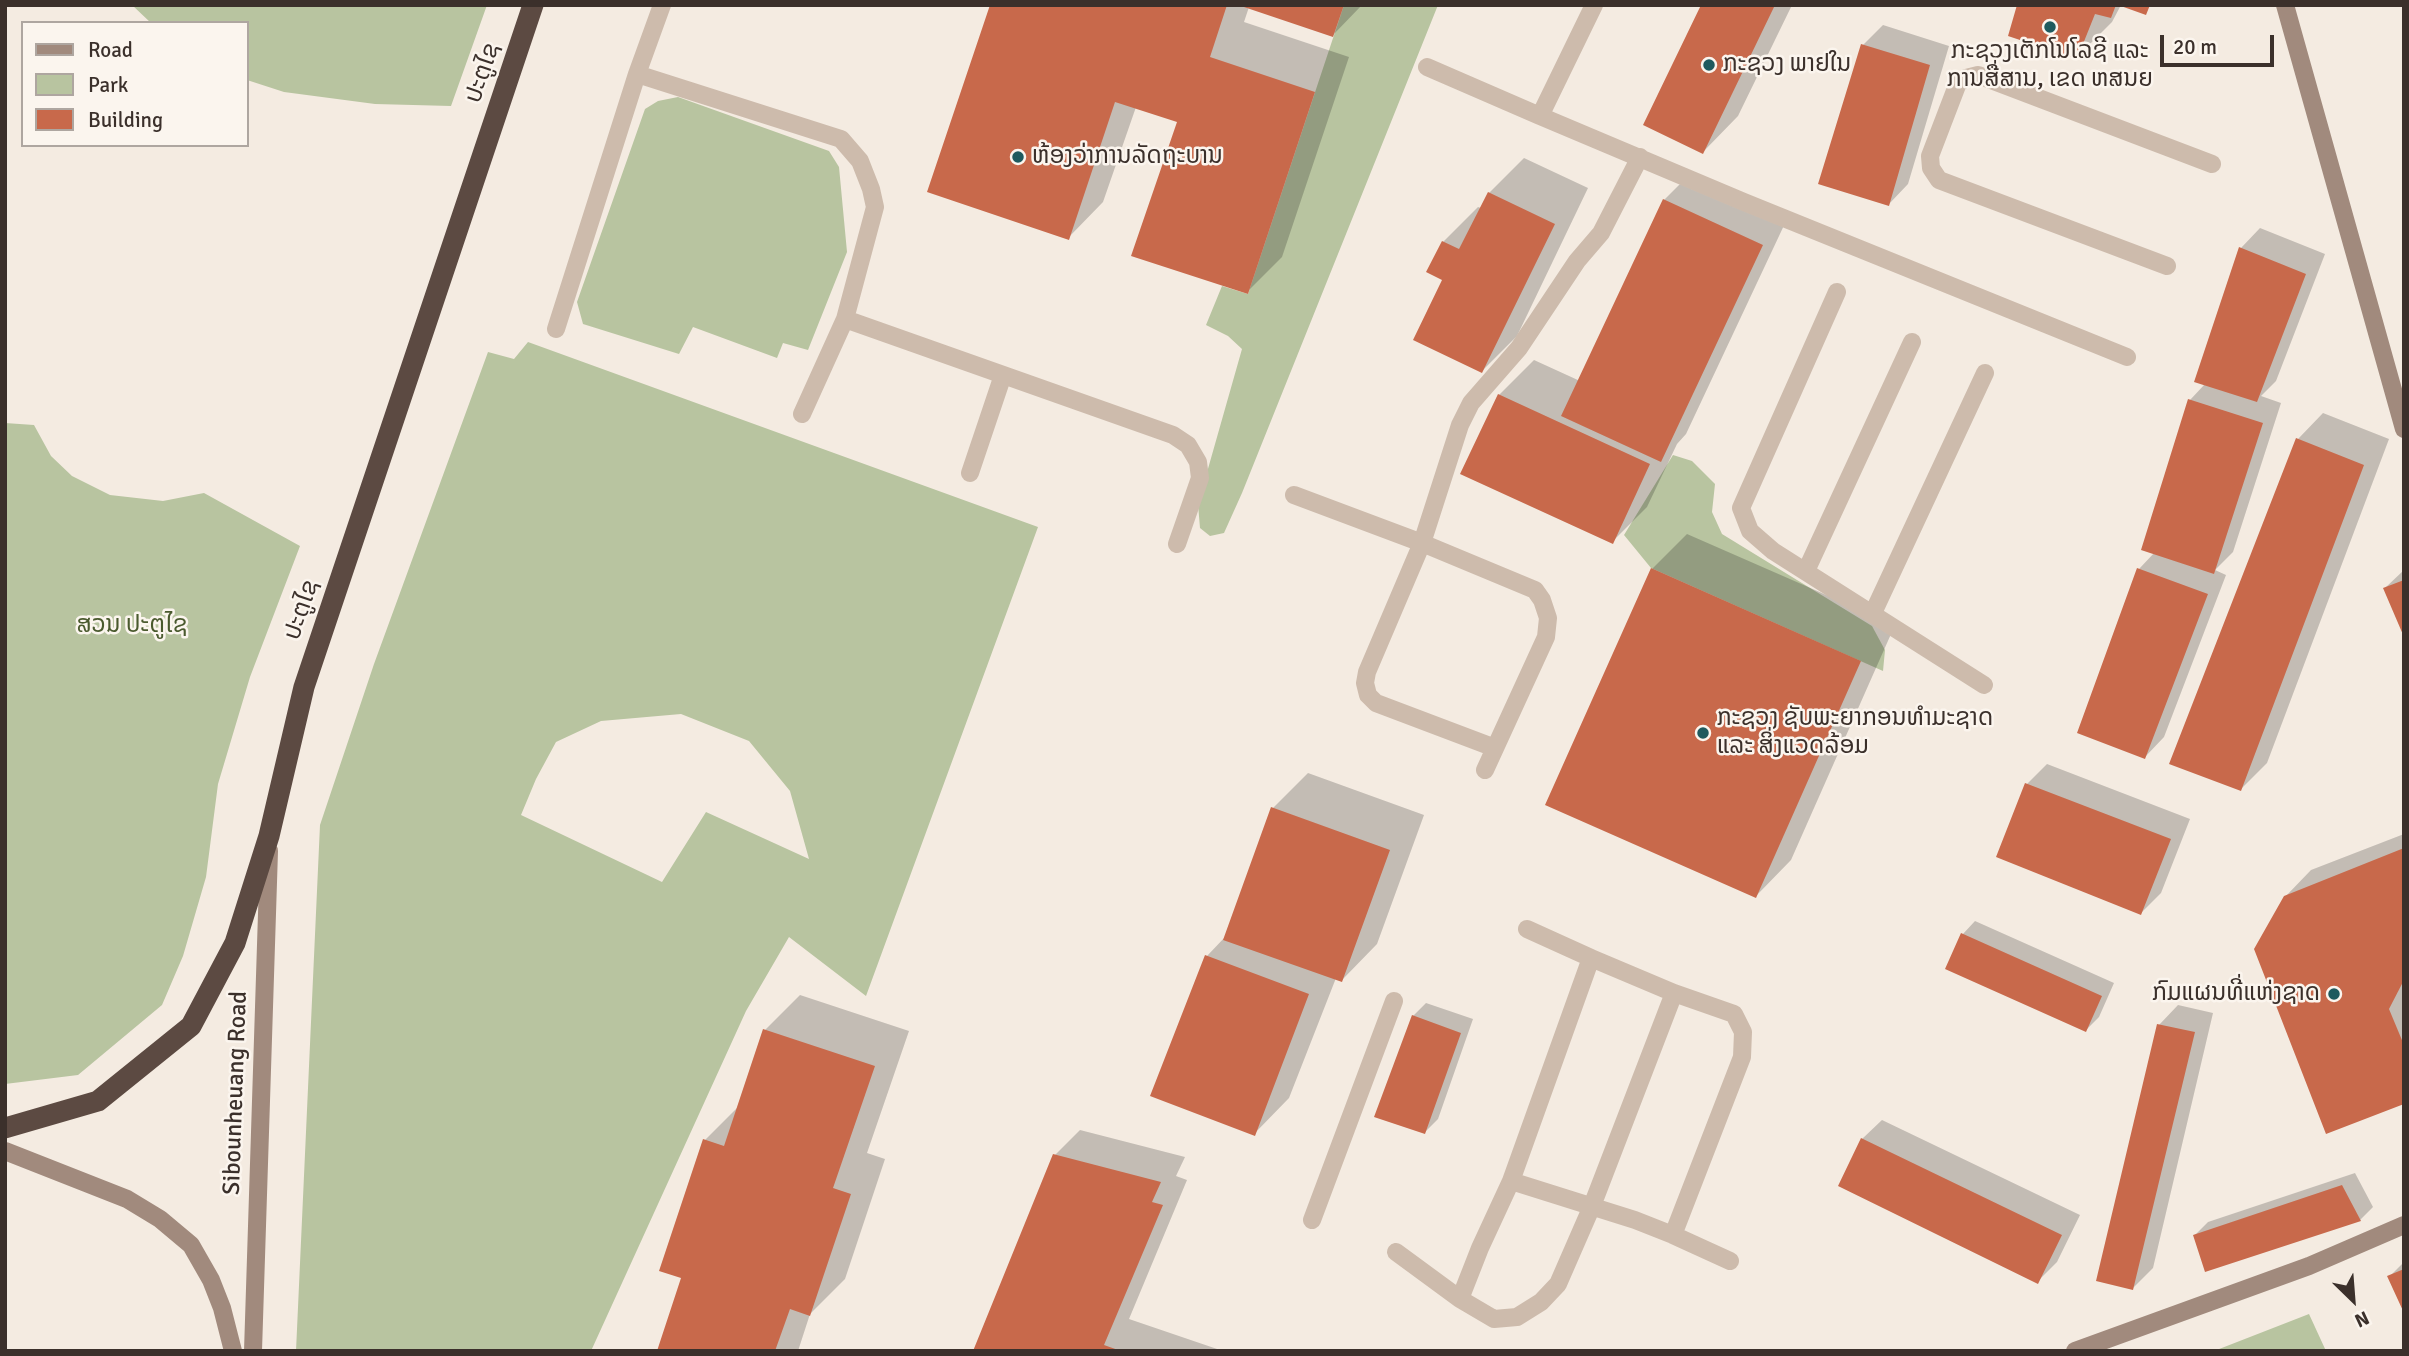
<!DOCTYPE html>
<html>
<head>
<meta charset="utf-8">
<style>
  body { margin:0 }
  #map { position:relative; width:2409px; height:1356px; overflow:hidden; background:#f4ebe1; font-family:Signika,sans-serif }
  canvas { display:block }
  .frame { position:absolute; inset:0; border:7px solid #3b302b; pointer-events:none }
  .legend { position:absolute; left:21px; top:21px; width:228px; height:126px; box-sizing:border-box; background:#fbf5ee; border:2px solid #aea6a0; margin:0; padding:9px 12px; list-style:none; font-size:21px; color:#3b302b }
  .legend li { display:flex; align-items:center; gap:14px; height:35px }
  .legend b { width:35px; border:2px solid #aea6a0 }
  .north { position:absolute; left:2318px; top:1265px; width:70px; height:70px; -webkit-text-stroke:5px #fbf5ee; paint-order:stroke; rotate:155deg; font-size:19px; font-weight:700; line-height:28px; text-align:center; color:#3b302b }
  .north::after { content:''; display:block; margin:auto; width:24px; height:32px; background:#3b302b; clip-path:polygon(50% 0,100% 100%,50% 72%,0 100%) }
  .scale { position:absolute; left:2160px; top:35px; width:114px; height:32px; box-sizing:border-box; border:4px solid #3b302b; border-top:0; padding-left:9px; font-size:21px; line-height:24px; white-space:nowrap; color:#3b302b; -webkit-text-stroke:5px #fbf5ee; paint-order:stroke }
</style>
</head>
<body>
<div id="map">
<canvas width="2409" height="1356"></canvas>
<div class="frame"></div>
<ul class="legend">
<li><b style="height:9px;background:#a18a7d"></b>Road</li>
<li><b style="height:19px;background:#b8c4a0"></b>Park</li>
<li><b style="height:19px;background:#c8694b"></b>Building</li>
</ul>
<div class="north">N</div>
<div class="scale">20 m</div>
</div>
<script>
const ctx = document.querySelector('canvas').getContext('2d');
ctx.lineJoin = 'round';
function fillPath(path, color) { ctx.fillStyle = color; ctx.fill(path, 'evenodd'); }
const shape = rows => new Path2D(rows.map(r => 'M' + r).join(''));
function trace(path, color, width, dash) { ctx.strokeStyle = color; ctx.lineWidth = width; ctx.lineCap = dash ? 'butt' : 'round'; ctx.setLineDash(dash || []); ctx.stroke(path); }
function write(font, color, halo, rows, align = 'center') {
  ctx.font = font + ' Signika,"Noto Sans Lao",sans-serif'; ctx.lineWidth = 5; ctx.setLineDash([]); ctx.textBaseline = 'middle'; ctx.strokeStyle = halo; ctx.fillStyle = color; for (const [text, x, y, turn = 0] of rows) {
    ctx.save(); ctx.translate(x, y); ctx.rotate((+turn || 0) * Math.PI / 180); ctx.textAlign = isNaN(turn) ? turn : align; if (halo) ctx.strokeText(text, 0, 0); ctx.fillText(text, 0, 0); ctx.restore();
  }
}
const green = shape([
  [132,5,487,5,451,106,375,104,284,92,247,80,247,23,151,23],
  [1344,5,1438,5,1242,493,1224,533,1210,536,1200,528,1198,504,1242,349,1228,336,1206,325,1222,286,1248,294],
  [678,97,829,151,839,167,847,252,808,350,783,343,777,358,693,327,679,354,583,324,577,302,645,109,658,101],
  [528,342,1038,527,866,996,789,937,746,1011,591,1351,296,1351,320,825,374,664,488,352,514,359],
  [681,714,749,741,790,791,809,859,706,812,662,882,521,815,536,779,556,742,601,721],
  [5,423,34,425,51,456,72,476,110,495,163,501,204,493,300,546,250,677,218,784,206,877,183,956,162,1005,78,1075,5,1084],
  [1673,455,1692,461,1715,484,1712,512,1722,534,1872,626,1885,650,1883,671,1651,568,1624,535],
  [2309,1314,2326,1351,2214,1351]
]);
const shadow = shape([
  [992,5,1362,5,1333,35,1249,7,1244,22,1349,57,1282,257,1247,292,1179,121,1136,107,1103,202,1068,238],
  [1703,5,1792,5,1738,116,1703,152],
  [2019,5,2121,5,2112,22,2077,57],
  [1883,25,1949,46,1908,184,1889,204,1863,45],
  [1524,158,1588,188,1517,336,1482,371,1444,279,1443,242,1478,207,1481,208,1489,193],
  [1690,174,1787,219,1686,434,1677,444,1647,507,1612,542,1499,395,1534,360,1580,381,1664,200],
  [2260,228,2325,254,2276,381,2261,396,2281,403,2233,552,2215,570,2226,575,2164,737,2145,757,2139,569,2155,552,2190,400,2205,384,2241,248],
  [2323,413,2389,439,2267,763,2241,789,2298,439],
  [1687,534,1895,625,1791,860,1756,896,1652,569],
  [2404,570,2404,633,2385,588],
  [2047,764,2190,819,2161,893,2141,913,1998,856,2027,784],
  [1308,773,1424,815,1377,944,1342,980,1336,978,1289,1098,1254,1134,1207,956,1226,936,1273,808],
  [2404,834,2404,1102,2285,897,2311,870],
  [1975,921,2114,983,2099,1017,2086,1030,1962,935],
  [800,995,909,1031,867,1153,885,1159,845,1279,810,1314,798,1351,658,1351,683,1277,661,1270,705,1140,740,1105,765,1030],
  [1426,1003,1473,1019,1438,1119,1425,1132,1413,1016],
  [2178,1005,2213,1013,2153,1268,2133,1288,2159,1025],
  [1882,1120,2080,1215,2057,1262,2038,1281,1862,1139],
  [1080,1130,1185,1157,1176,1176,1187,1180,1129,1319,1223,1351,975,1351,1055,1155],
  [2355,1173,2373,1207,2360,1220,2195,1235,2208,1222],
  [2404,1262,2404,1309,2389,1277]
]);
const building = shape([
  [990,5,1227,5,1210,57,1315,92,1248,294,1131,256,1177,122,1115,102,1069,240,927,192],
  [1238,5,1344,5,1333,37],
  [1701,5,1775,5,1703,154,1643,125],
  [2017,5,2116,5,2111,18,2095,14,2077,59,2008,36],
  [2118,5,2150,5,2146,15],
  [1861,44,1930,65,1889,206,1818,184],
  [1488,192,1555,224,1482,373,1413,340,1442,280,1426,272,1442,241,1459,249],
  [1663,199,1763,245,1661,462,1561,416],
  [2239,247,2306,274,2257,402,2194,382],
  [1498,394,1650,464,1613,544,1460,474],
  [2188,399,2263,423,2214,574,2141,550],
  [2296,438,2364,465,2241,791,2169,764],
  [1651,568,1861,661,1756,898,1545,805],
  [2137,568,2208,594,2145,759,2077,733],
  [2404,580,2404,637,2383,588],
  [2025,783,2171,839,2141,915,1996,857],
  [1271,807,1390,850,1342,982,1223,940],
  [2404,848,2404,980,2389,1009,2404,1045,2404,1104,2326,1134,2254,949,2284,896],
  [1961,933,2102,996,2086,1032,1945,969],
  [1205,955,1309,994,1255,1136,1150,1096],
  [1412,1015,1461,1033,1425,1134,1374,1117],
  [2157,1024,2195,1032,2133,1290,2096,1281],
  [763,1029,875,1066,833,1188,851,1194,810,1316,790,1309,775,1351,657,1351,681,1278,659,1271,703,1139,724,1146],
  [1861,1138,2062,1235,2038,1284,1838,1186],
  [1053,1154,1161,1182,1152,1202,1163,1205,1104,1345,1121,1351,973,1351],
  [2342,1185,2361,1221,2205,1272,2193,1235],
  [2404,1269,2404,1313,2387,1276]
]);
const lane = shape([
  [1427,67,1540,116,1594,5],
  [637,74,662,5],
  [1540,116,1744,202,2127,357],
  [2167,266,1939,180,1931,168,1930,156,1958,83,1966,78,1978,75,2212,164],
  [1837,292,1741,508,1750,531,1773,551,1984,685],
  [845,319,1173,435,1188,445,1198,462,1200,478,1177,544],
  [556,329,637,74,841,139,860,161,871,189,875,207,845,319,802,414],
  [970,473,1003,375],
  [1294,495,1422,543,1535,590,1542,600,1548,618,1546,637,1485,770],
  [1806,571,1912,342],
  [1873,613,1985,373],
  [1495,748,1376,703,1368,695,1365,683,1367,672,1422,543,1460,425,1471,403,1519,348,1577,261,1601,233,1640,157],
  [1527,929,1591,958],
  [1312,1220,1394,1001],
  [1673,1235,1730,1261],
  [1396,1252,1460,1299,1494,1319,1517,1317,1541,1302,1558,1284,1592,1206,1674,993],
  [1460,1299,1480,1248,1511,1181,1591,958,1674,993,1734,1014,1743,1032,1742,1057,1673,1235,1635,1220,1511,1181]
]);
const secondary = shape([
  [2285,5,2404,429],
  [5,1151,127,1199,160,1219,191,1245,211,1280,222,1308,233,1351],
  [253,1351,269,851],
  [2075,1351,2309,1266,2404,1225]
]);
const highway = shape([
  [5,1128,98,1101,191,1026,235,943,269,836,304,687,533,5]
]);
const markers = [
  [2050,27,7,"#1f5a5e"],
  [1709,65,7,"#1f5a5e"],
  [1018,157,7,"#1f5a5e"],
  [1703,733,7,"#1f5a5e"],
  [2334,994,7,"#1f5a5e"]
];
const poiNames = [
  ["ກະຊວງເຕັກໂນໂລຊີ ແລະ",2050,52,"center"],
  ["ການສື່ສານ, ເຂດ ຫສນຍ",2050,80,"center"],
  ["ກະຊວງ ພາຢໃນ",1723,65],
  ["ຫ້ອງວ່າການລັດຖະບານ",1032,157],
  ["ກະຊວງ ຊັບພະຍາກອນທຳມະຊາດ",1717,719],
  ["ແລະ ສິ່ງແວດລ້ອມ",1717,747],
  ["ກົມແຜນທີ່ແຫ່ງຊາດ",2320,994,"right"]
];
const streetNames = [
  ["ປະຕູໄຊ",483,73,-71],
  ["ປະຕູໄຊ",302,610,-71],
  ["Sibounheuang Road",236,1093,-88]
];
const parkNames = [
  ["ສວນ ປະຕູໄຊ",132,626]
];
fillPath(green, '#b8c4a0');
fillPath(shadow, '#0003');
fillPath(building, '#c8694b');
trace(lane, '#cdbbac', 18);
trace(secondary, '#a18a7d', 18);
trace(highway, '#5c4a42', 21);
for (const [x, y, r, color] of markers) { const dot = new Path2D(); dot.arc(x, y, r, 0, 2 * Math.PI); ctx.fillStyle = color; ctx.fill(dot); trace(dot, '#fbf5ee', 2.5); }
write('24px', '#3b302b', '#fbf5ee', poiNames, 'left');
write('24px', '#3b302b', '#fbf5ee', streetNames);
write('24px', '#4a5a2e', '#fbf5ee', parkNames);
</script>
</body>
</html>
